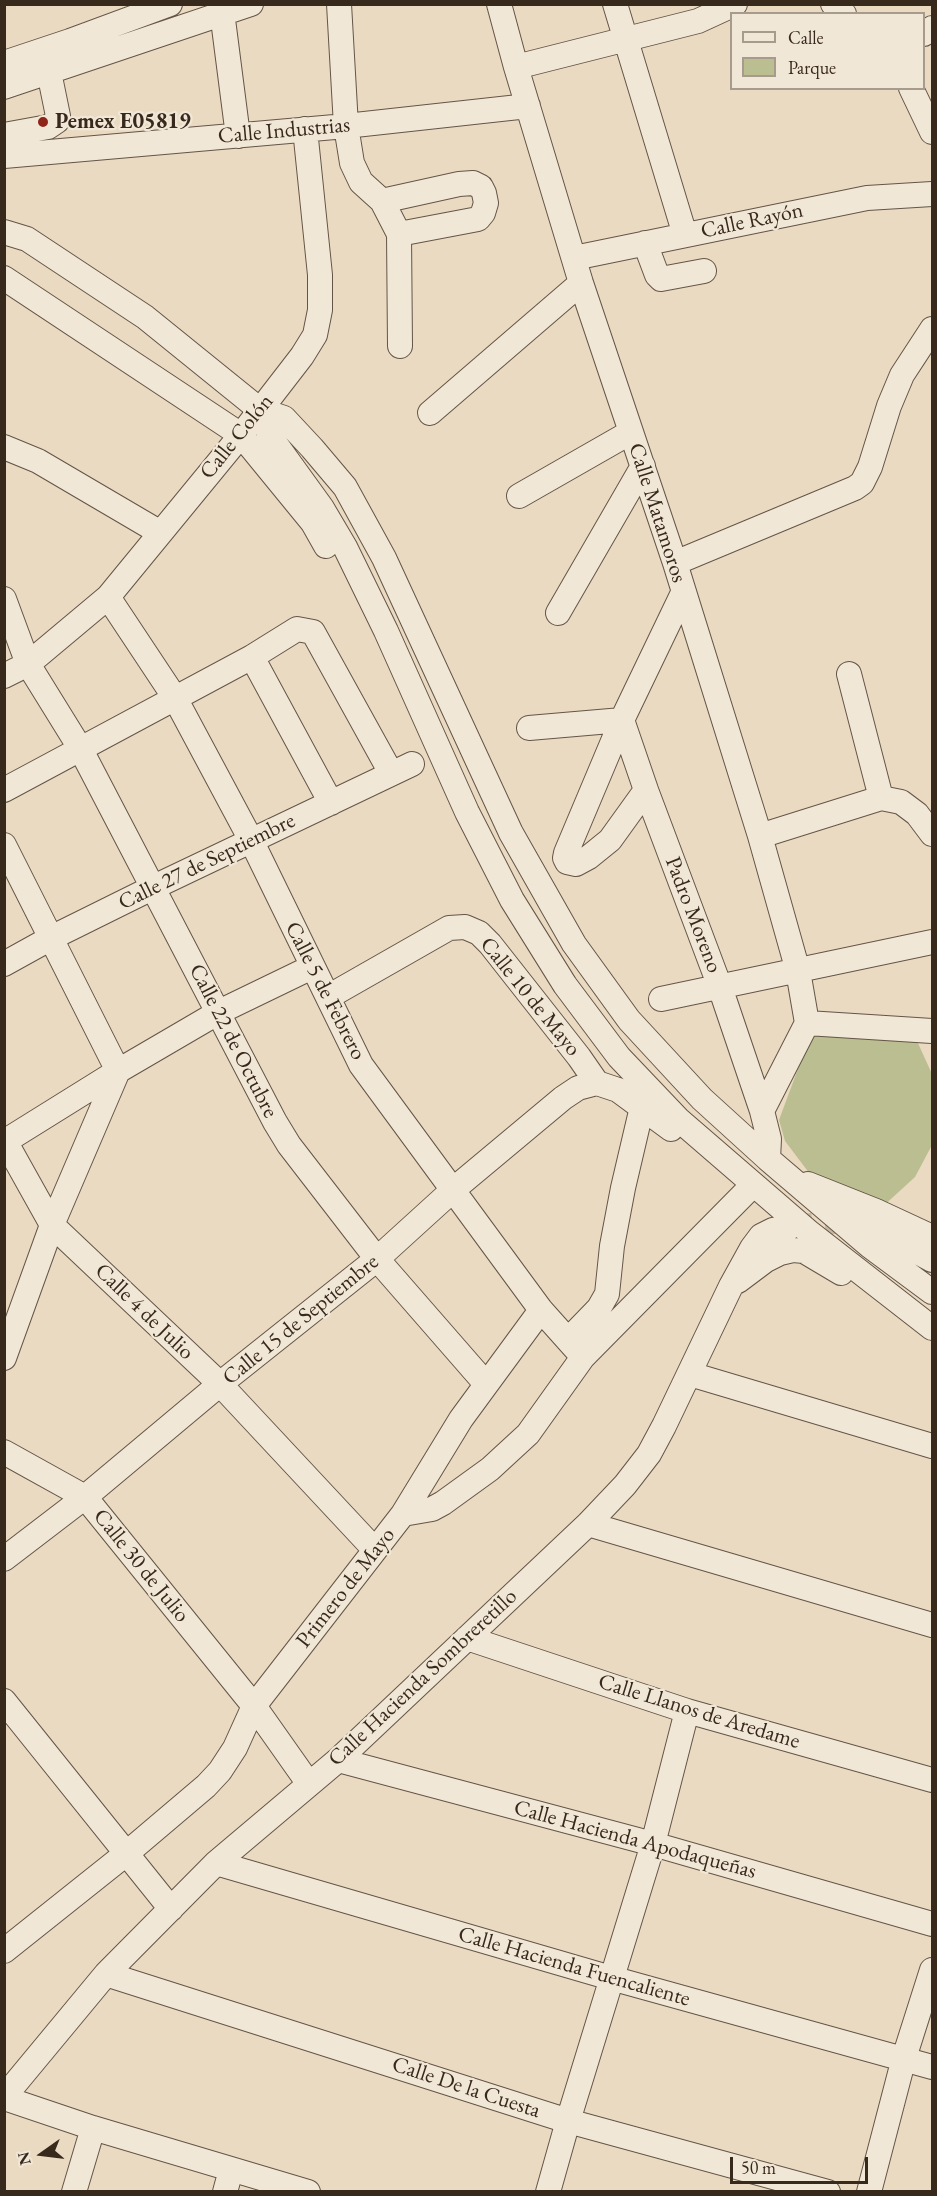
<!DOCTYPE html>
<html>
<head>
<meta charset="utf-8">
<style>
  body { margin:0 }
  #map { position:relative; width:937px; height:2196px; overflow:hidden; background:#eadac2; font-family:"EB Garamond",serif }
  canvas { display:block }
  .frame { position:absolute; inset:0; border:6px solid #38291d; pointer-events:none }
  .legend { position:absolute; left:730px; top:12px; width:195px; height:78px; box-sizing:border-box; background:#f1e7d7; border:2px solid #a79b8d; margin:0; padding:8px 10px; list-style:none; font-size:18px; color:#38291d }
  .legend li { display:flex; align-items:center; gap:12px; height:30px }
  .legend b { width:30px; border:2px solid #a79b8d }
  .north { position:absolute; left:12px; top:2124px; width:60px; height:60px; -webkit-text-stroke:4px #f1e7d7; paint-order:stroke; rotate:256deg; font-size:16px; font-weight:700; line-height:24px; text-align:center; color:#38291d }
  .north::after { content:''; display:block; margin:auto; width:21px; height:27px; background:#38291d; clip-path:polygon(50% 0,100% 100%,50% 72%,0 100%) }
  .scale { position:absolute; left:730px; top:2157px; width:138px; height:27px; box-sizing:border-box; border:3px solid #38291d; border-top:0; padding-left:8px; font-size:18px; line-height:21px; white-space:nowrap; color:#38291d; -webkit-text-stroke:4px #f1e7d7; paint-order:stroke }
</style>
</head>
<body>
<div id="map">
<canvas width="937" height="2196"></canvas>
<div class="frame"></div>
<ul class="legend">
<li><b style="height:8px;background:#f1e7d7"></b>Calle</li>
<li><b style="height:16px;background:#babe91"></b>Parque</li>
</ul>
<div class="north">N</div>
<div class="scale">50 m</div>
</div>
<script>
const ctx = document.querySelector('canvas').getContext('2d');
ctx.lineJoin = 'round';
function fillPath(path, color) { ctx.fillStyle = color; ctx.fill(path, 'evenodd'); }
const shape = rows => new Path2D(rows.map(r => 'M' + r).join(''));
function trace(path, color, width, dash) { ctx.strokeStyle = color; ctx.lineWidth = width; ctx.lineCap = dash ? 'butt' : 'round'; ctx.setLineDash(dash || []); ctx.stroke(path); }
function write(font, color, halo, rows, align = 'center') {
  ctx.font = font + ' "EB Garamond",serif'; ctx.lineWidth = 4.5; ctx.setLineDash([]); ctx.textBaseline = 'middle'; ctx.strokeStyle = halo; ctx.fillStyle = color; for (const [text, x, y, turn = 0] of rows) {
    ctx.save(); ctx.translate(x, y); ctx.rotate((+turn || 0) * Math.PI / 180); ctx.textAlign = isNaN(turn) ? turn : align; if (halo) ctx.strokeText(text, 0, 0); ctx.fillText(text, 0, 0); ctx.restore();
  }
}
const green = shape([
  [812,1031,917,1041,932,1074,932,1145,915,1177,880,1209,825,1194,785,1141,779,1120]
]);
const minorTunnel = shape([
  [789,1228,848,1220]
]);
const minor = shape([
  [221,4,238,136],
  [339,4,346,126,352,163,361,182,382,201,399,234,400,346],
  [499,4,516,67,581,283,675,563,760,836,798,971,807,1023],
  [615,4,685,235],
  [833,4,844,14],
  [924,34,932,28],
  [4,63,70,41,170,4],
  [516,67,698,21,735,4],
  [4,87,251,4],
  [911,88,932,132],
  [4,135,48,127,57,121,58,116,49,72],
  [4,156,346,126,528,106],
  [382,201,459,184,473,183,481,187,484,193,486,203,483,213,478,219,399,234],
  [4,232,27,239,145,317,260,410,284,418,312,448,345,487,384,558,511,833,574,944,629,1020,702,1099,768,1159,870,1246,932,1292],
  [645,243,657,275,661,279,704,271],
  [574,258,867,198,932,194],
  [4,278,241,435,313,523,326,546],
  [260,410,270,436,322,508,345,547,386,631,467,812,512,900,565,985,619,1057,678,1119,810,1233,932,1328],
  [430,413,581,283],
  [4,447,38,461,159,532],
  [519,496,631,432],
  [675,563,855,488,862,483,870,467,889,406,902,375,932,329],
  [108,597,175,698,251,840,361,1065,541,1310,583,1357],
  [4,599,28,664,80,748,275,1122,289,1145,377,1259,486,1384],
  [558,613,643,466],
  [252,657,331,803],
  [849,674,881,798],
  [4,676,28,664,108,597,241,435,302,356,315,335,320,310,320,275,305,129],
  [529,728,622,720,646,790,720,987,762,1111,769,1139,768,1159],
  [4,790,252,657,297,629,313,632,391,773],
  [646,790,610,840,589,857,576,864,567,862,565,858,566,853,622,720,683,593],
  [760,836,881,798,901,802,917,814,932,834],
  [4,845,118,1071,52,1225,4,1358],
  [4,964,51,938,154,887,412,764],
  [328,997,449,928,465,927,479,933,490,944,579,1057,597,1083],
  [661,999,932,942],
  [807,1023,932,1031],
  [762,1111,807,1023],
  [4,1139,52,1225,220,1384,375,1550],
  [4,1142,118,1071,219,1012,312,967],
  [808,1184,876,1211,932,1237],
  [852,1220,869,1226,932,1260],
  [738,1281,766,1260,780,1253,793,1250,804,1251,841,1273],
  [568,1340,599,1308,607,1294,612,1246,623,1188,642,1107],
  [690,1374,932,1446],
  [4,1452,85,1497,254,1706,309,1784],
  [403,1514,461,1419,541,1310],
  [588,1524,932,1625],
  [4,1559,85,1497,220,1384,377,1259,454,1189,563,1098,578,1088,597,1083,618,1090,671,1129],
  [467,1638,687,1711,932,1780],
  [4,1701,171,1909],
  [338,1760,653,1844,932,1924],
  [216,1863,611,1978,932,2067],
  [4,1951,127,1853,206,1786,220,1771,235,1748,254,1706,403,1514,432,1509,443,1503,490,1469,528,1434,583,1357,748,1190],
  [106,1974,568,2121,828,2192],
  [4,2097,106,1974,216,1863,338,1760,588,1524,625,1485,649,1454,664,1426,731,1286,752,1248,761,1236,773,1230,789,1228],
  [4,2098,93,2128,308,2192],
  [74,2192,93,2128],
  [225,2192,231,2170],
  [548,2192,568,2121,653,1844,687,1711],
  [869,2192,904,2058,932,1970]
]);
const markers = [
  [43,122,6,"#8f2418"]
];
const poiNames = [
  ["Pemex E05819",55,122]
];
const streetNames = [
  ["Calle Industrias",284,131,-5],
  ["Calle Rayón",752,221,-12],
  ["Calle Colón",237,437,-51],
  ["Calle Matamoros",657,513,72],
  ["Calle 27 de Septiembre",207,862,-26],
  ["Padro Moreno",693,915,69],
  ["Calle 5 de Febrero",325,991,63],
  ["Calle 10 de Mayo",530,997,51],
  ["Calle 22 de Octubre",233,1041,63],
  ["Calle 4 de Julio",144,1312,44],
  ["Calle 15 de Septiembre",301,1320,-39],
  ["Calle 30 de Julio",141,1566,51],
  ["Primero de Mayo",346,1588,-52],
  ["Calle Hacienda Sombreretillo",423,1678,-43],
  ["Calle Llanos de Aredame",699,1712,17],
  ["Calle Hacienda Apodaqueñas",635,1840,15],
  ["Calle Hacienda Fuencaliente",574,1967,16],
  ["Calle De la Cuesta",466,2088,18]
];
fillPath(green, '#babe91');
trace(minorTunnel, '#c6b7a1', 24, [24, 12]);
trace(minor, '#645546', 26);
trace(minor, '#f1e7d7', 24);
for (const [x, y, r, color] of markers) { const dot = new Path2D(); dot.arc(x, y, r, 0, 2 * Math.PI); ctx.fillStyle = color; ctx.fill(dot); trace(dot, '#f1e7d7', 2); }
write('bold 22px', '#38291d', '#f1e7d7', poiNames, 'left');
write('22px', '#38291d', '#f1e7d7', streetNames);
</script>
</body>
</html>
